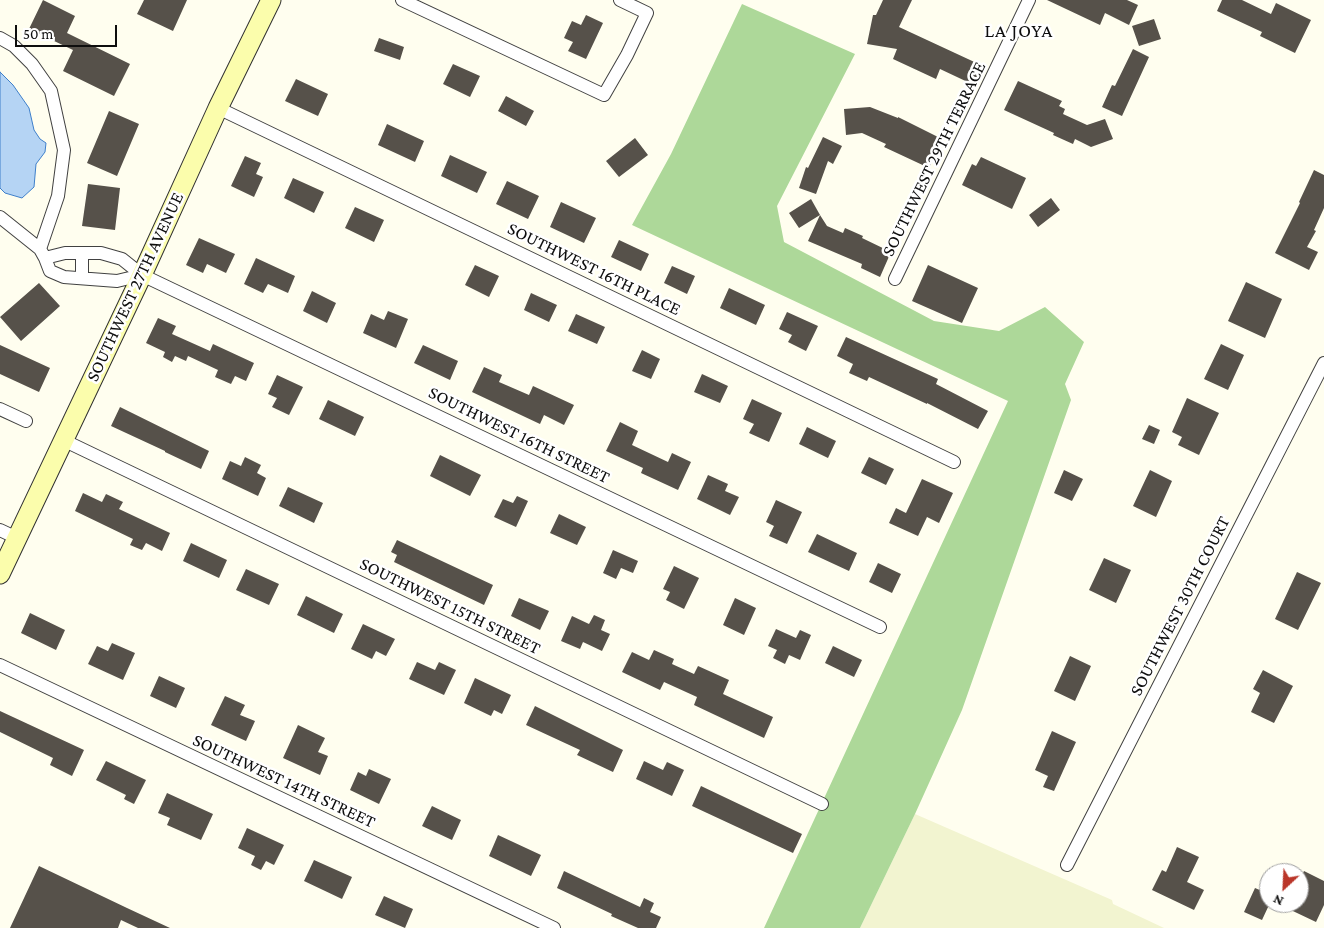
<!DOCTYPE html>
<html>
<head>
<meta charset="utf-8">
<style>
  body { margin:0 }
  #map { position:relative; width:1324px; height:928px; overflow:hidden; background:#fffeef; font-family:"Crimson Pro",serif }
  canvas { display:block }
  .north { position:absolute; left:1259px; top:863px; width:50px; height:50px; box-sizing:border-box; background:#fff; border:1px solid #9f9f9f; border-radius:50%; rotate:205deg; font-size:14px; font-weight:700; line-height:20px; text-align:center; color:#0e0e0e }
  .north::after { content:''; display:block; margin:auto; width:18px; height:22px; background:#ba3629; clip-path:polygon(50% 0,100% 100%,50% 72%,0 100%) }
  .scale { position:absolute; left:15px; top:25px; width:102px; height:22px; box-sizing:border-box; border:2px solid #0e0e0e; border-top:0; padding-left:6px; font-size:15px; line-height:18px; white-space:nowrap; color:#0e0e0e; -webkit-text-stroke:4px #fff; paint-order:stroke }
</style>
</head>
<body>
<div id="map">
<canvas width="1324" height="928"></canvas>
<div class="north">N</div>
<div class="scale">50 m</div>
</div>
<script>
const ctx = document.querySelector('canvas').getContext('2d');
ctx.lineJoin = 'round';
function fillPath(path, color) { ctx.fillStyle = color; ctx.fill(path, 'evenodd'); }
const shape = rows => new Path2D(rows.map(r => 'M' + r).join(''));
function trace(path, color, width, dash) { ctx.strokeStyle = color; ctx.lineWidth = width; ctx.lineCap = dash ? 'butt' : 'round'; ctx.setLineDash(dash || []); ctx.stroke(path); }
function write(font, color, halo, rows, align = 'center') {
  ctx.font = font + ' "Crimson Pro",serif'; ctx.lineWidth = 5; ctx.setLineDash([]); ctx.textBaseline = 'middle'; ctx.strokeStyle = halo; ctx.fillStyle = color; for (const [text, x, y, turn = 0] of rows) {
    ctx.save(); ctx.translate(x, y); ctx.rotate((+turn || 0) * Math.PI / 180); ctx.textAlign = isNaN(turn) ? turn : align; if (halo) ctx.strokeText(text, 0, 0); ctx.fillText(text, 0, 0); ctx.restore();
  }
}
const farmland = shape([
  [915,814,1112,900,1113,904,1164,928,860,928]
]);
const forest = shape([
  [742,4,855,54,777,206,784,242,934,321,999,331,1045,307,1084,342,1065,384,1071,400,962,710,915,814,860,928,764,928,1008,401,632,225,671,154]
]);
const water = shape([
  [0,72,13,85,29,108,34,130,40,139,46,143,45,152,36,164,34,187,22,198,5,193,0,188,0,72]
]);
const building = shape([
  [43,0,75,16,67,33,130,64,114,96,63,71,73,50,29,29],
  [144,0,187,0,173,31,137,14],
  [883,0,912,0,899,27,983,66,974,85,940,69,936,79,893,59,897,49,867,44,873,15,876,15],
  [1047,0,1127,0,1138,5,1129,25,1105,13,1100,25],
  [1222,0,1242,0,1271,14,1276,3,1311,20,1295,53,1260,36,1262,32,1217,11],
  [586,15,603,23,586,59,568,51,573,42,564,38,572,21,581,25],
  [1154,19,1161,39,1139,46,1132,26],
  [379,38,404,47,400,60,374,51],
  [1133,49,1149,57,1122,116,1102,107,1112,85,1115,86],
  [453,64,480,76,470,97,443,84],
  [296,79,328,94,318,116,285,101],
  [1018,81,1062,101,1059,106,1065,109,1063,114,1087,125,1105,119,1113,139,1091,147,1075,139,1073,144,1053,135,1054,133,1004,110],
  [506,96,534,111,526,126,498,111],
  [870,107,898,118,898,117,942,139,929,168,884,147,886,144,862,133,846,135,844,109],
  [109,111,139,124,117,176,87,163],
  [387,124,424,141,415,162,378,145],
  [823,137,842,146,833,164,828,161,816,194,799,188,806,167,808,168],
  [635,138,648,155,619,177,606,161],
  [450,155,487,172,477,193,441,176],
  [245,156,261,163,256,174,263,177,254,197,231,186],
  [981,157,1026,178,1012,209,962,185,972,164,976,166],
  [1314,170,1324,175,1324,208,1314,230,1316,231,1307,247,1318,252,1309,270,1275,253,1300,203,1299,202],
  [293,178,324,192,314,213,284,198],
  [507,181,539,196,528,219,496,204],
  [88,184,120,188,115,230,82,226],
  [1051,198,1060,210,1038,227,1029,215],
  [811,199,820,215,799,228,789,213],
  [561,202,596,218,584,243,550,227],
  [355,207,384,220,374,242,345,228],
  [820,215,827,226,843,233,845,228,863,236,862,238,891,252,880,277,861,268,862,264,808,241],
  [199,238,235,254,226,273,207,264,203,273,186,265],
  [619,240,649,254,641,271,611,257],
  [256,258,295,276,288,293,268,284,263,293,244,284],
  [475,265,499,276,489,297,465,285],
  [928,265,978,288,962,323,912,301],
  [672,266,695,276,687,294,664,283],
  [1246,282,1282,299,1265,338,1228,321],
  [39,283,60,306,21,341,0,317],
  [729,288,765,305,756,325,720,308],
  [312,291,336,303,327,323,303,311],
  [531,293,557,305,549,322,524,310],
  [388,311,408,319,396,348,363,333,371,314,384,320],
  [787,312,818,326,806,351,788,342,792,335,779,329],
  [576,314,605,327,597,344,568,331],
  [158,318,176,326,172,334,210,351,213,344,254,363,246,381,235,376,231,384,215,377,218,370,188,356,186,361,175,356,172,362,163,357,165,352,146,343],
  [846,337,938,379,936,384,988,411,978,429,927,403,927,404,869,377,867,381,849,373,853,364,837,356],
  [1221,344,1244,355,1228,390,1204,379],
  [0,345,50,368,39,392,0,374],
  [423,345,458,361,450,380,414,363],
  [642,350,660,359,651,379,632,371],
  [484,367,502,375,499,382,529,395,533,386,574,405,564,425,544,415,540,424,472,392],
  [702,374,728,386,720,403,694,392],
  [277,375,303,387,289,415,272,407,277,398,268,394],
  [1187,398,1219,413,1199,455,1178,445,1182,437,1172,432],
  [752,399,782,413,769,442,749,433,754,424,743,419],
  [328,400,364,417,355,436,319,419],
  [120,407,209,451,201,469,165,452,165,451,111,426],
  [620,422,638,431,632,445,668,462,672,453,691,462,678,490,641,473,643,468,606,451],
  [1149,425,1160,430,1154,444,1142,439],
  [807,427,836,441,828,458,799,444],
  [440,455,481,475,470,496,430,476],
  [245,457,261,465,257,473,266,478,258,496,222,479,230,461,241,466],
  [869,457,894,469,886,485,861,473],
  [1064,470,1083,479,1072,501,1054,493],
  [1150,470,1172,481,1156,517,1133,506],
  [708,475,728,484,725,491,739,497,730,515,697,499],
  [922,479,953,493,939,523,927,517,918,536,889,523,896,508,906,513],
  [288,487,323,503,314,523,279,506],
  [83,493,102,502,106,494,123,502,119,509,170,533,162,551,146,543,142,550,130,545,133,539,75,511],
  [517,496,528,501,516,527,494,517,503,499,513,503],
  [776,500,802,512,787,544,769,536,774,526,766,522],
  [559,514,586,527,577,545,550,533],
  [817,534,857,553,849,571,808,552],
  [397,540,493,585,484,605,394,562,397,555,391,552],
  [191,543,227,560,219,578,183,561],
  [613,550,638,561,633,573,621,568,616,579,603,573],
  [1104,558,1131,570,1116,603,1089,590],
  [878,563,901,574,892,593,869,582],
  [674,566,699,578,684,609,666,600,670,592,663,589],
  [246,569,279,584,269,605,236,590],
  [1297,572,1321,583,1298,630,1275,619],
  [306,596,343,614,334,633,297,615],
  [519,598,549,611,540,630,511,616],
  [735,598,756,608,744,635,723,625],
  [30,613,65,630,56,650,21,633],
  [594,615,605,620,601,630,610,634,602,651,583,642,580,649,561,641,572,616,589,624],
  [363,624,395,639,386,656,376,651,372,659,351,649],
  [776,629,796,638,800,630,811,635,800,660,789,655,785,664,773,658,777,650,768,646],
  [112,643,135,653,123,680,88,664,97,646,108,651],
  [833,646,862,660,854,677,825,663],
  [654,650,674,659,672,664,694,674,698,666,729,680,723,694,773,717,764,738,694,705,697,697,664,682,660,690,622,672,632,652,649,660],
  [1070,656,1091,666,1075,701,1054,691],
  [417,662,435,670,439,662,456,670,444,695,409,679],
  [1263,670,1293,686,1274,723,1251,712,1260,693,1253,689],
  [159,676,185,688,176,708,150,696],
  [475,678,511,695,502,714,494,710,491,716,464,703],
  [225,696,245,705,240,715,255,721,246,741,211,725],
  [535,706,623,750,613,772,577,755,580,750,526,725],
  [0,711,84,750,72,776,50,765,53,758,0,732],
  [298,725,325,738,318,752,328,756,320,775,283,758],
  [1052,731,1076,742,1054,791,1043,787,1048,776,1035,770],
  [106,761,146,780,134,804,124,799,126,795,96,780],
  [644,761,663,770,667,762,684,770,672,796,636,779],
  [369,769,391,779,379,804,350,790,358,772,366,776],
  [701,786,802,834,793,853,692,806],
  [167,793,213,814,201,840,167,825,170,818,158,813],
  [432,806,461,820,452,840,422,826],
  [247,828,284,845,274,865,266,861,261,870,251,865,255,856,238,848],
  [498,835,541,855,531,876,489,856],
  [1177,847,1199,857,1187,882,1204,890,1194,910,1152,890,1162,870,1166,872],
  [314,860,352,877,342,899,304,881],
  [39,866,127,908,170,928,138,928,121,920,118,928,10,928],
  [564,871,640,907,644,898,654,903,650,912,661,917,656,928,638,928,611,916,612,914,557,888],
  [1304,871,1324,881,1324,905,1316,922,1276,903,1299,903,1299,881],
  [1255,888,1269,894,1269,905,1262,920,1244,912],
  [384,896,413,909,405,928,375,915]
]);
const minor = shape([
  [402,0,604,95,627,55,647,13,620,0],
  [0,38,14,46,32,64,51,91,64,150,58,196,40,249],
  [218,108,954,462],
  [0,217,40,249,45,258,50,271,64,277,117,281,142,275],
  [45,258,65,253,101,253,122,259,142,275,880,627],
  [82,278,82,253],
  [895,279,1029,0],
  [0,409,26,421],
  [63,440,822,804],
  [0,530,17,538],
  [0,665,554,928],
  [1067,865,1324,363]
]);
const secondary = shape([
  [0,574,142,275,218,108,271,0]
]);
const streetNames = [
  ["SOUTHWEST 29TH TERRACE",934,159,-64],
  ["SOUTHWEST 16TH PLACE",594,269,26],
  ["SOUTHWEST 27TH AVENUE",135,287,-65],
  ["SOUTHWEST 16TH STREET",519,435,26],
  ["SOUTHWEST 15TH STREET",450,606,26],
  ["SOUTHWEST 30TH COURT",1180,606,-63],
  ["SOUTHWEST 14TH STREET",284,781,25]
];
const neighbourhoodNames = [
  ["LA JOYA",1019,31]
];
fillPath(farmland, '#f2f4d0');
fillPath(forest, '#add899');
fillPath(water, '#b5d4f4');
trace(water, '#3e7fca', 1);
fillPath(building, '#56514a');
trace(minor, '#414141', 14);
trace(secondary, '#303030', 21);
trace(minor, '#fff', 12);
trace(secondary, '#fbfdac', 19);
write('18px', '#0e0e0e', '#fff', streetNames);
ctx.letterSpacing = '1px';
write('19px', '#0e0e0e', '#fff', neighbourhoodNames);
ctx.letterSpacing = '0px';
</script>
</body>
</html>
